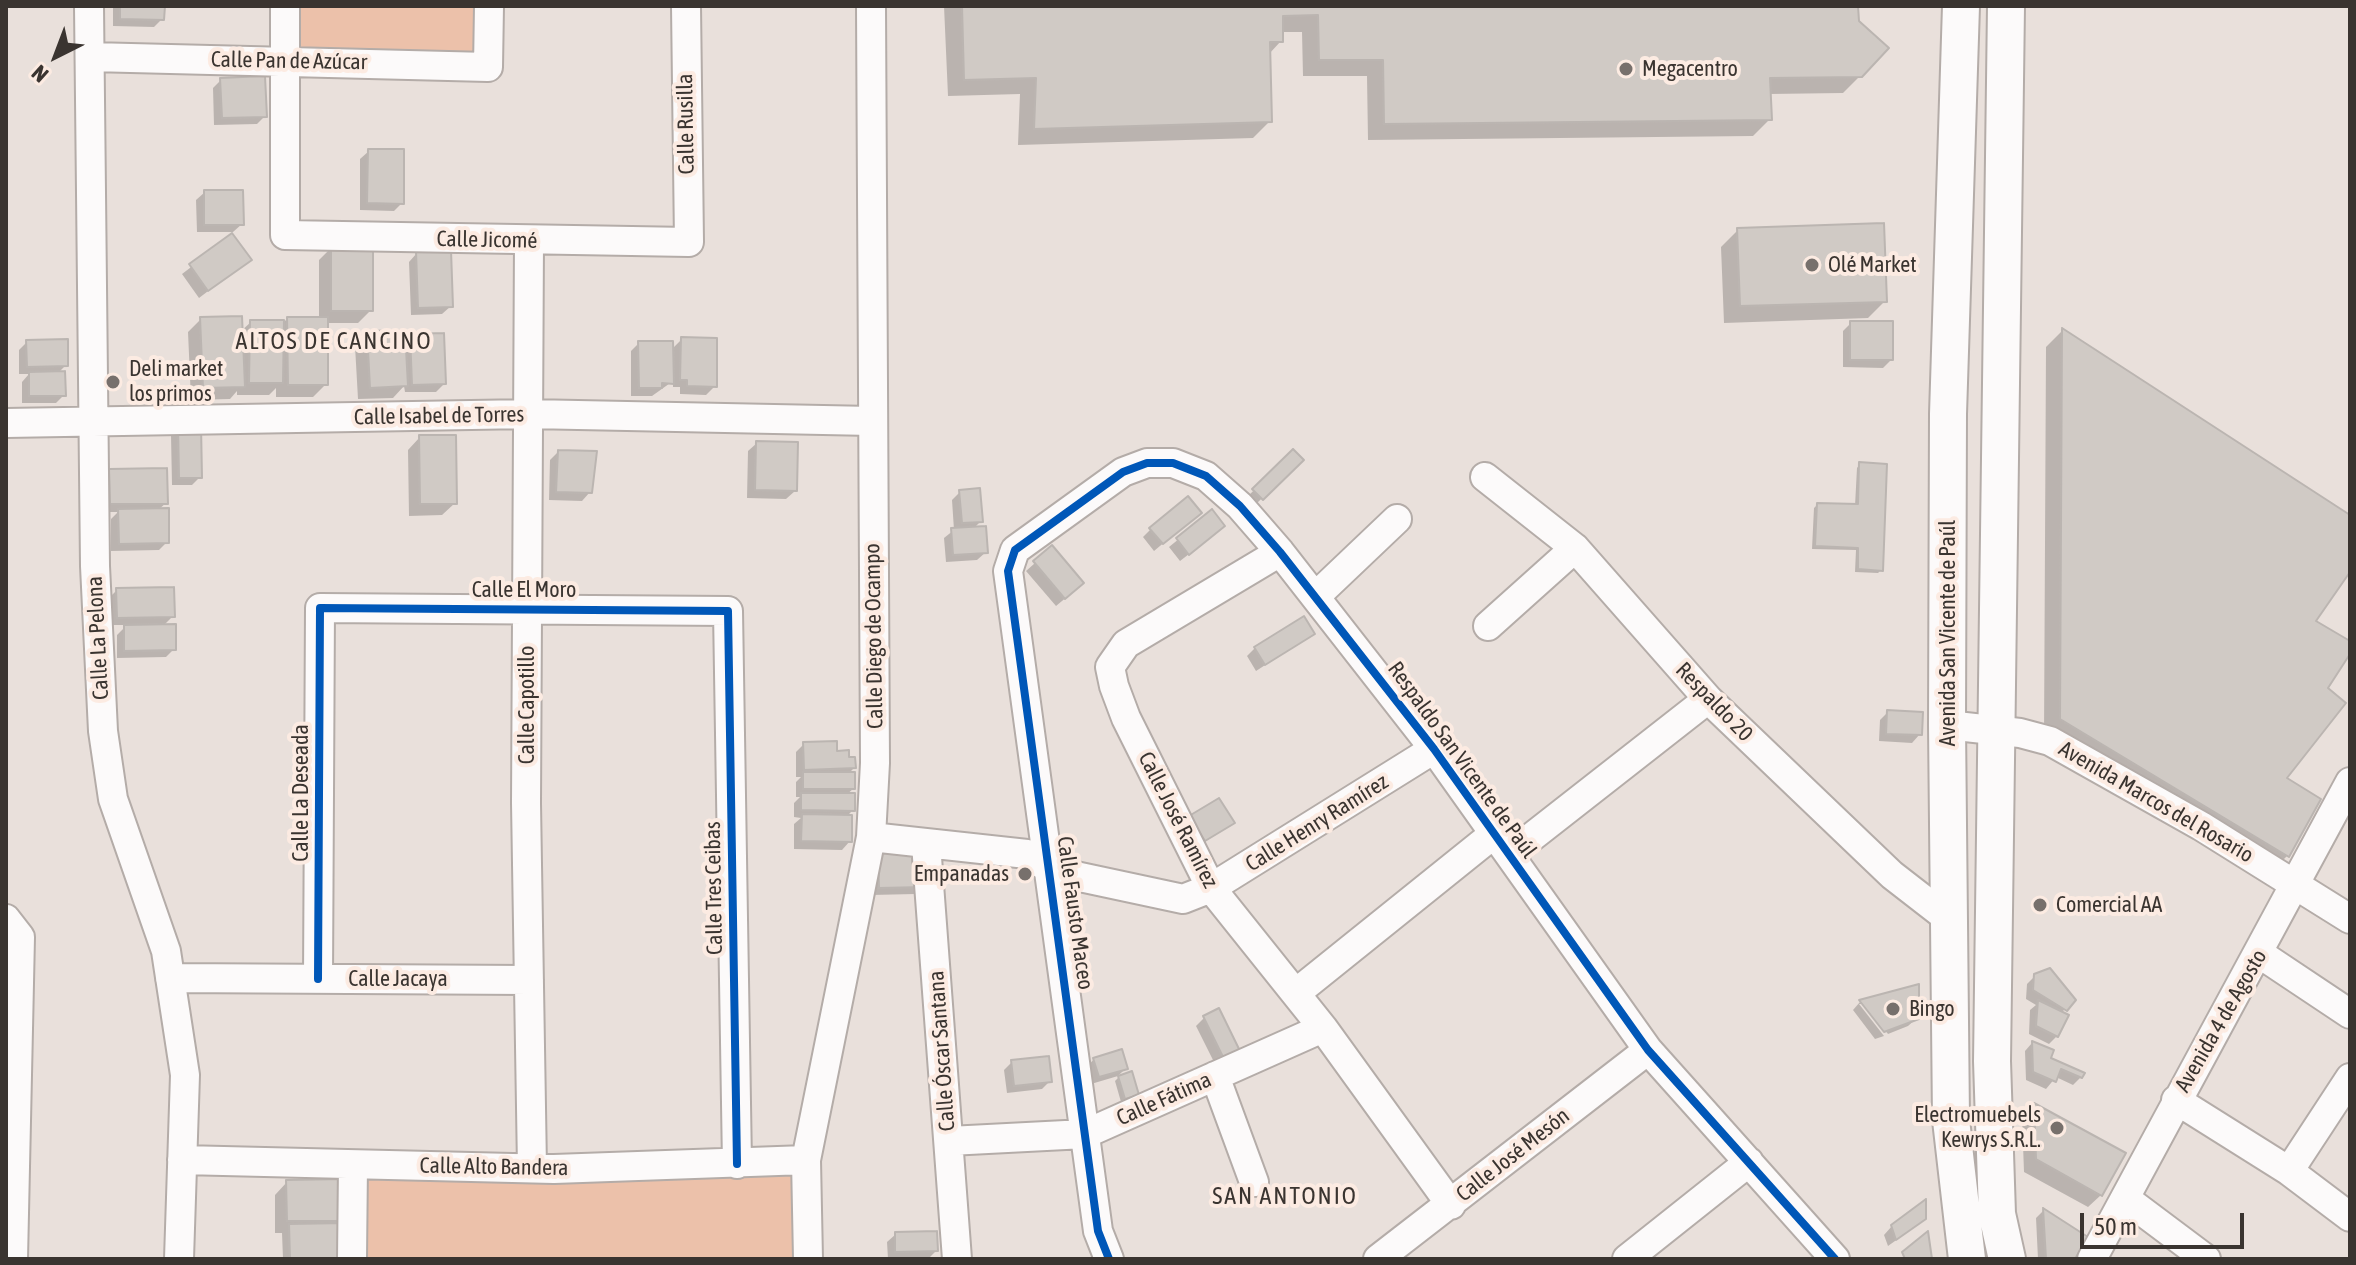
<!DOCTYPE html>
<html>
<head>
<meta charset="utf-8">
<style>
  body { margin:0 }
  #map { position:relative; width:2356px; height:1265px; overflow:hidden; background:#e9e0db; font-family:"Asap Condensed",sans-serif }
  canvas { display:block }
  .frame { position:absolute; inset:0; border:8px solid #3a3430; pointer-events:none }
  .north { position:absolute; left:16px; top:16px; width:80px; height:80px; -webkit-text-stroke:6px #fcebe2; paint-order:stroke; rotate:222deg; font-size:22px; font-weight:700; line-height:32px; text-align:center; color:#3a3430 }
  .north::after { content:''; display:block; margin:auto; width:28px; height:36px; background:#3a3430; clip-path:polygon(50% 0,100% 100%,50% 72%,0 100%) }
  .scale { position:absolute; left:2080px; top:1213px; width:164px; height:36px; box-sizing:border-box; border:4px solid #3a3430; border-top:0; padding-left:10px; font-size:24px; line-height:28px; white-space:nowrap; color:#3a3430; -webkit-text-stroke:6px #fcebe2; paint-order:stroke }
</style>
</head>
<body>
<div id="map">
<canvas width="2356" height="1265"></canvas>
<div class="frame"></div>
<div class="north">N</div>
<div class="scale">50 m</div>
</div>
<script>
const ctx = document.querySelector('canvas').getContext('2d');
ctx.lineJoin = 'round';
function fillPath(path, color) { ctx.fillStyle = color; ctx.fill(path, 'evenodd'); }
const shape = rows => new Path2D(rows.map(r => 'M' + r).join(''));
function trace(path, color, width, dash) { ctx.strokeStyle = color; ctx.lineWidth = width; ctx.lineCap = dash ? 'butt' : 'round'; ctx.setLineDash(dash || []); ctx.stroke(path); }
function write(font, color, halo, rows, align = 'center') {
  ctx.font = font + ' "Asap Condensed",sans-serif'; ctx.lineWidth = 8; ctx.setLineDash([]); ctx.textBaseline = 'middle'; ctx.strokeStyle = halo; ctx.fillStyle = color; for (const [text, x, y, turn = 0] of rows) {
    ctx.save(); ctx.translate(x, y); ctx.rotate((+turn || 0) * Math.PI / 180); ctx.textAlign = isNaN(turn) ? turn : align; if (halo) ctx.strokeText(text, 0, 0); ctx.fillText(text, 0, 0); ctx.restore();
  }
}
const green = shape([
  [299,6,474,6,473,57,299,49],
  [797,1166,798,1259,365,1259,366,1179]
]);
const shadow = shape([
  [113,6,163,6,162,19,154,27,113,26],
  [944,6,1856,6,1860,76,1843,93,1769,94,1770,119,1753,136,1368,140,1367,76,1303,76,1302,32,1281,32,1281,41,1269,54,1270,121,1253,138,1018,145,1020,94,948,96],
  [221,80,265,116,257,124,214,125,213,88],
  [369,151,402,203,394,211,360,210,360,159],
  [205,192,242,224,233,232,197,232,196,200],
  [1738,230,1885,301,1868,318,1724,323,1721,247],
  [232,236,249,260,199,298,182,274],
  [332,247,371,310,358,323,326,323,326,384,313,397,276,397,276,388,269,395,237,395,237,391,230,399,191,400,188,332,201,319,240,332,251,322,319,319,319,260],
  [417,253,451,306,442,314,411,315,409,262],
  [1851,323,1891,360,1883,368,1843,367,1843,331],
  [2062,331,2350,518,2350,569,2314,621,2350,644,2350,650,2325,689,2284,778,2287,856,2270,873,2044,736,2046,347],
  [368,333,403,344,411,336,444,384,436,392,405,392,404,386,393,398,358,399,355,346],
  [682,339,715,386,706,395,680,394,680,387,673,387,673,381,652,396,631,396,631,351,639,343,671,350],
  [27,342,66,365,58,373,64,395,56,403,22,403,22,382,29,374,19,374,19,350],
  [179,427,200,477,192,485,172,485,171,435],
  [420,437,455,503,442,515,409,516,408,450],
  [757,443,795,491,786,499,747,498,748,451],
  [558,452,590,492,582,501,549,500,550,460],
  [1293,452,1301,460,1254,506,1246,498],
  [1860,464,1881,570,1878,573,1855,572,1856,550,1812,549,1814,508,1817,505,1855,506,1857,468],
  [110,471,166,503,158,510,167,542,159,550,111,551,111,519,118,512,103,512,102,479],
  [960,492,981,521,973,529,986,552,977,560,946,562,944,538,954,530,952,500],
  [1212,512,1215,534,1180,561,1169,547],
  [1191,520,1154,551,1143,537,1151,529],
  [1052,548,1074,591,1056,606,1026,571],
  [117,590,173,616,163,626,174,649,166,657,117,658,117,635,127,625,109,625,109,598],
  [1313,634,1256,671,1247,656,1255,648],
  [1888,712,1920,734,1912,743,1879,741,1880,720],
  [804,744,835,753,854,768,848,774,853,789,846,795,853,810,846,817,850,841,842,850,794,849,794,824,801,818,794,817,794,803,800,797,796,797,796,782,801,777,796,777,796,752],
  [1191,818,1232,823,1196,848],
  [879,852,923,886,915,894,871,895],
  [2035,976,2074,1000,2061,1013,2057,1036,2049,1044,2029,1034,2030,1010,2036,1005,2026,999,2027,984],
  [1917,986,1917,1018,1908,1026,1888,1034,1865,1004,1859,1004,1884,1036,1875,1039,1853,1010,1860,1002],
  [1204,1018,1237,1051,1216,1066,1196,1026],
  [2032,1043,2048,1058,2081,1077,2073,1085,2056,1077,2046,1089,2026,1080,2025,1051],
  [1094,1059,1126,1068,1118,1076,1091,1084,1086,1068],
  [1012,1062,1050,1081,1042,1089,1007,1093,1004,1070],
  [1119,1077,1137,1094,1134,1098,1121,1102,1115,1081],
  [2034,1105,2123,1154,2101,1195,2088,1207,2024,1172,2022,1117],
  [343,1181,343,1259,283,1259,282,1233,275,1233,275,1195,287,1182],
  [2043,1211,2086,1238,2072,1259,2038,1259,2036,1218],
  [1924,1218,1916,1226,1888,1246,1884,1235,1892,1226],
  [896,1234,936,1251,928,1259,888,1259,887,1242]
]);
const building = shape([
  [120,6,165,6,164,20,120,19,120,6],
  [962,6,1858,6,1859,21,1889,48,1862,77,1770,78,1772,120,1384,124,1383,60,1319,60,1318,15,1283,16,1283,42,1270,42,1272,122,1034,129,1036,78,964,80,962,6],
  [265,76,267,117,222,118,220,78,265,76],
  [368,149,404,149,404,204,367,203,368,149],
  [204,190,243,190,244,225,204,225,204,190],
  [1884,223,1887,302,1740,306,1737,228,1884,223],
  [232,233,252,260,208,291,189,264,232,233],
  [331,245,373,245,373,311,331,311,331,245],
  [451,250,453,307,418,308,416,251,451,250],
  [242,316,245,387,203,388,200,317,242,316],
  [287,317,328,317,328,385,288,385,287,317],
  [250,320,284,320,283,383,249,383,250,320],
  [1850,321,1893,321,1893,360,1850,360,1850,321],
  [2062,328,2350,515,2350,572,2316,621,2350,641,2350,654,2328,688,2346,703,2287,778,2321,799,2289,857,2060,719,2062,328],
  [405,330,408,386,370,388,367,331,405,330],
  [444,333,446,384,412,385,410,334,444,333],
  [681,337,717,338,717,387,687,386,687,380,680,380,681,337],
  [68,339,68,366,27,367,26,340,68,339],
  [638,341,673,341,674,384,662,383,662,388,639,388,638,341],
  [65,371,66,396,29,396,29,372,65,371],
  [178,425,201,425,202,478,179,478,178,425],
  [419,435,456,435,457,504,420,504,419,435],
  [756,441,798,442,797,491,755,490,756,441],
  [1293,449,1304,460,1263,500,1252,489,1293,449],
  [558,450,597,451,592,493,556,492,558,450],
  [1859,462,1887,464,1883,571,1858,569,1858,548,1815,546,1817,503,1858,504,1859,462],
  [167,468,168,504,110,504,109,469,167,468],
  [980,488,983,522,962,523,959,490,980,488],
  [1188,496,1202,513,1163,544,1149,528,1188,496],
  [169,508,169,543,119,544,118,509,169,508],
  [1212,509,1225,526,1189,555,1176,538,1212,509],
  [986,526,988,553,953,555,951,528,986,526],
  [1052,545,1084,583,1065,599,1033,561,1052,545],
  [174,587,175,617,117,618,116,588,174,587],
  [1304,616,1315,634,1265,665,1254,647,1304,616],
  [176,624,176,650,124,651,124,625,176,624],
  [1887,710,1923,712,1922,735,1886,734,1887,710],
  [837,741,837,751,849,750,849,757,855,757,856,768,804,770,803,742,837,741],
  [803,772,855,772,855,789,803,789,803,772],
  [801,793,855,793,855,811,801,810,801,793],
  [1219,798,1235,823,1205,841,1189,816,1219,798],
  [802,814,852,815,852,842,801,841,802,814],
  [878,850,924,850,925,887,879,888,878,850],
  [2050,968,2076,1000,2067,1011,2033,990,2034,974,2050,968],
  [1919,984,1919,1019,1884,1032,1859,1000,1919,984],
  [2038,1000,2069,1015,2058,1037,2036,1026,2038,1000],
  [1219,1008,1240,1051,1224,1059,1203,1016,1219,1008],
  [2032,1041,2054,1050,2051,1058,2085,1073,2082,1078,2061,1069,2056,1082,2033,1072,2032,1041],
  [1122,1049,1128,1069,1099,1077,1093,1058,1122,1049],
  [1049,1056,1052,1082,1014,1086,1011,1060,1049,1056],
  [1132,1071,1139,1095,1125,1099,1118,1076,1132,1071],
  [2034,1103,2126,1153,2102,1196,2036,1159,2034,1103],
  [345,1179,346,1221,287,1221,286,1180,345,1179],
  [1926,1199,1926,1219,1896,1240,1891,1225,1926,1199],
  [2043,1208,2088,1237,2075,1259,2046,1259,2043,1208],
  [346,1223,347,1258,290,1259,289,1224,346,1223],
  [937,1231,938,1251,895,1252,895,1232,937,1231],
  [1928,1231,1932,1259,1905,1259,1902,1252,1928,1231]
]);
const minor = shape([
  [89,6,95,566,103,731,113,799,166,951,185,1075,179,1259],
  [285,6,285,235,689,242,686,6],
  [91,57,488,67,489,6],
  [529,242,526,803,532,1168],
  [6,423,529,414,872,421],
  [1485,477,1575,548,1708,699,1892,875,1950,920],
  [1280,552,1126,644,1110,667,1114,686,1126,718,1211,888,1323,1028,1451,1205],
  [1316,596,1397,519],
  [1488,626,1575,548],
  [1947,725,2020,733,2050,741,2201,826,2350,919],
  [871,837,1027,854,1052,871,1183,899,1211,888,1434,749],
  [926,844,957,1259],
  [1510,854,1708,699],
  [6,919,20,937,13,1259],
  [2260,954,2350,1014],
  [170,978,529,980],
  [318,979,320,608,728,611,737,1164],
  [1296,993,1495,833],
  [1215,1076,1254,1182],
  [2176,1100,2289,1171,2350,1217],
  [949,1141,1085,1134,1323,1028],
  [182,1160,554,1169,806,1160],
  [2289,1171,2350,1078],
  [2126,1199,2206,1259],
  [352,1259,353,1165],
  [808,1259,806,1160,871,837,875,763,871,6],
  [1109,1259,1098,1231,1008,571,1015,550,1123,472,1147,463,1173,463,1206,476,1240,506,1280,552,1434,749,1648,1050,1835,1259],
  [1378,1259,1648,1050],
  [1627,1259,1749,1162],
  [2092,1259,2350,782]
]);
const major = shape([
  [1961,6,1948,414,1947,725,1951,1120,1967,1259],
  [2006,6,1992,1061,1997,1214,2007,1259]
]);
const cycleway = shape([
  [318,979,320,608,728,611,737,1164],
  [1109,1259,1098,1231,1008,571,1015,550,1123,472,1147,463,1173,463,1206,476,1240,506,1280,552,1434,749,1648,1050,1835,1259]
]);
const markers = [
  [1626,69,8,"#77706c"],
  [1812,265,8,"#77706c"],
  [113,382,8,"#77706c"],
  [1025,874,8,"#77706c"],
  [2040,905,8,"#77706c"],
  [1893,1009,8,"#77706c"],
  [2057,1128,8,"#77706c"]
];
const streetNames = [
  ["Calle Pan de Azúcar",289,61,1],
  ["Calle Rusilla",686,124,-91],
  ["Calle Jicomé",487,240,1],
  ["Calle Isabel de Torres",439,416,-1],
  ["Calle El Moro",524,590],
  ["Avenida San Vicente de Paúl",1948,633,-90],
  ["Calle Diego de Ocampo",874,636,-91],
  ["Calle La Pelona",98,638,-93],
  ["Respaldo 20",1714,702,46],
  ["Calle Capotillo",527,705,-90],
  ["Respaldo San Vicente de Paúl",1462,760,54],
  ["Calle La Deseada",301,793,-90],
  ["Avenida Marcos del Rosario",2156,802,30],
  ["Calle José Ramírez",1178,820,63],
  ["Calle Henry Ramírez",1317,823,-32],
  ["Calle Tres Ceibas",714,888,-91],
  ["Calle Fausto Maceo",1075,913,82],
  ["Calle Jacaya",398,979],
  ["Avenida 4 de Agosto",2221,1021,-60],
  ["Calle Óscar Santana",942,1051,-94],
  ["Calle Fátima",1164,1099,-24],
  ["Calle José Mesón",1513,1155,-38],
  ["Calle Alto Bandera",494,1167,1]
];
const poiNames = [
  ["Megacentro",1642,69],
  ["Olé Market",1828,265],
  ["Deli market",129,369],
  ["los primos",129,394],
  ["Empanadas",1009,874,"right"],
  ["Comercial AA",2056,905],
  ["Bingo",1909,1009],
  ["Electromuebels",2041,1115,"right"],
  ["Kewrys S.R.L.",2041,1140,"right"]
];
const neighbourhoodNames = [
  ["ALTOS DE CANCINO",334,341],
  ["SAN ANTONIO",1285,1196]
];
fillPath(green, '#ecc1aa');
fillPath(shadow, '#0003');
fillPath(building, '#d0cac5');
trace(building, '#bbb5b1', 2);
trace(minor, '#b4aca8', 32);
trace(major, '#b4aca8', 40);
trace(minor, '#fcfafa', 28);
trace(major, '#fcfafa', 36);
trace(cycleway, '#0057b8', 8);
for (const [x, y, r, color] of markers) { const dot = new Path2D(); dot.arc(x, y, r, 0, 2 * Math.PI); ctx.fillStyle = color; ctx.fill(dot); trace(dot, '#fcebe2', 3); }
write('22px', '#3a3430', '#fcebe2', streetNames);
write('22px', '#3a3430', '#fcebe2', poiNames, 'left');
ctx.letterSpacing = '2px';
write('24px', '#3a3430', '#fcebe2', neighbourhoodNames);
ctx.letterSpacing = '0px';
</script>
</body>
</html>
